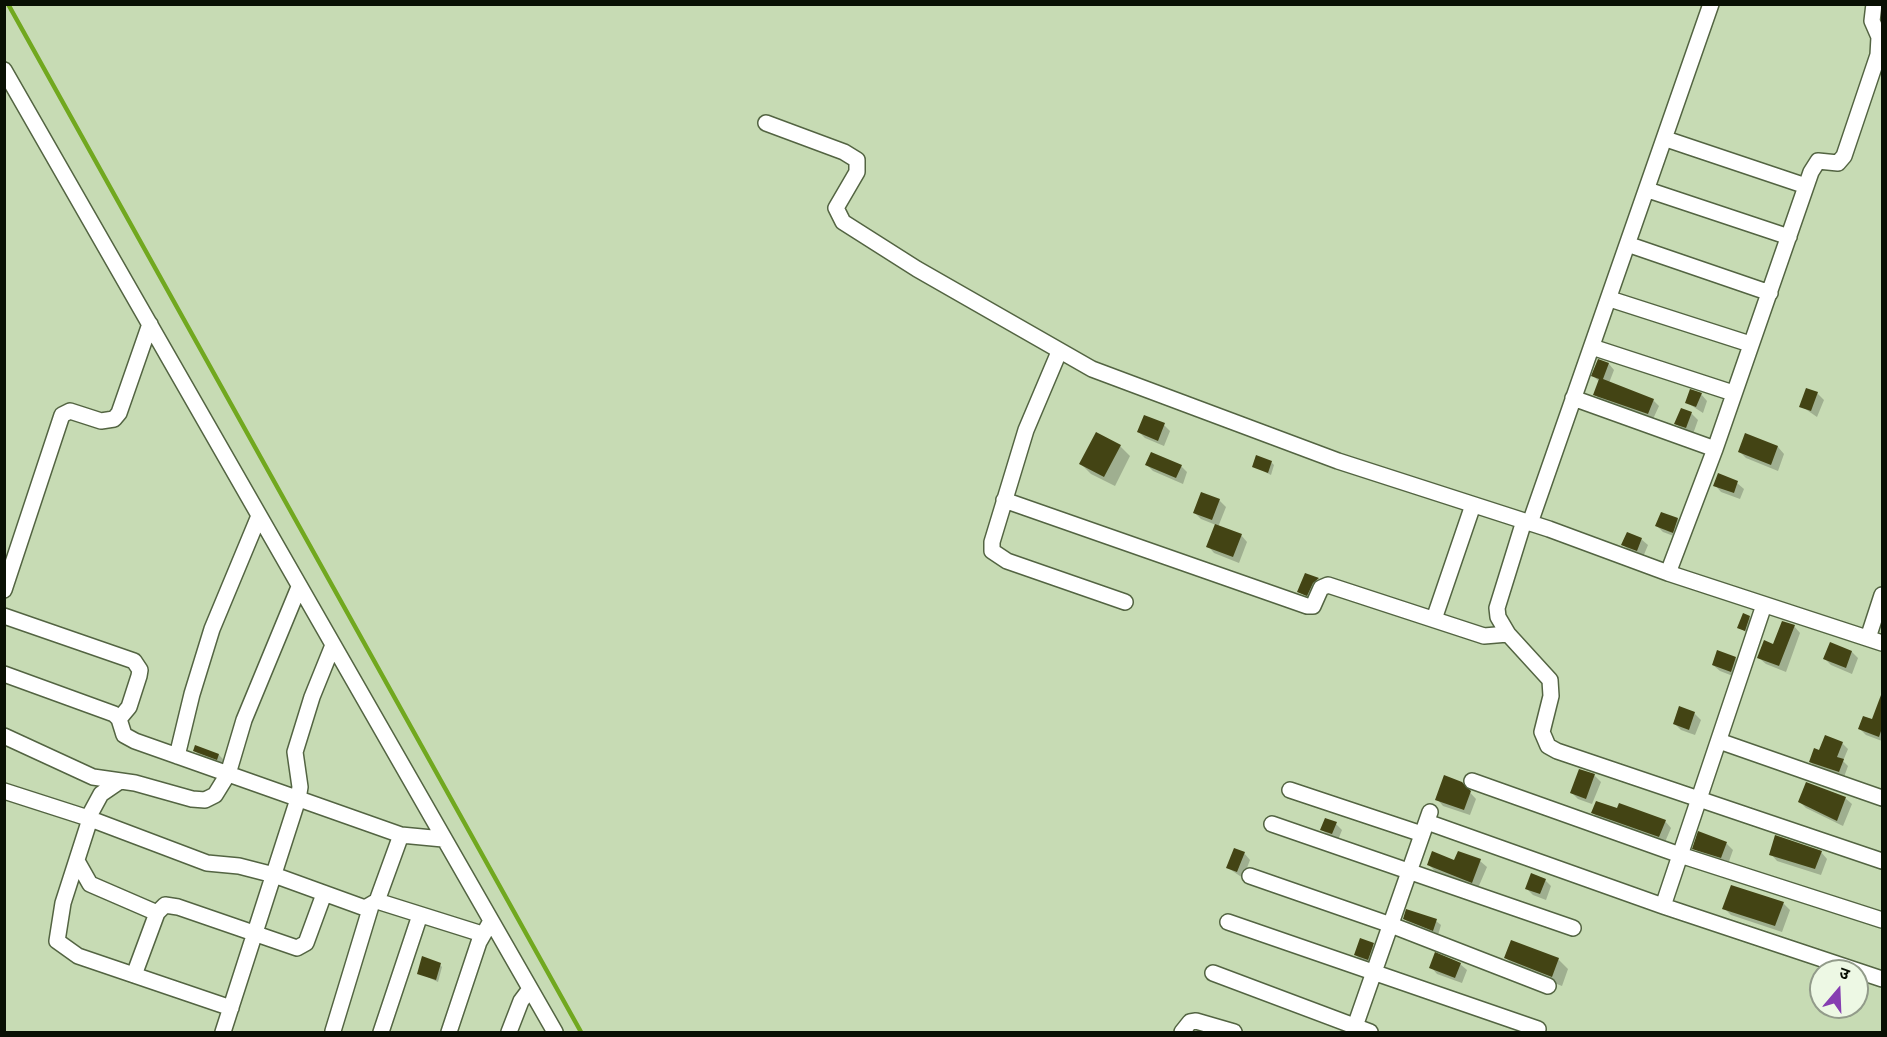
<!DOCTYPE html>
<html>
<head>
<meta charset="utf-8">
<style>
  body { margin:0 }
  #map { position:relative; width:1887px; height:1037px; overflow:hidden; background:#c7dbb4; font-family:"Nunito Sans","Noto Sans Devanagari",sans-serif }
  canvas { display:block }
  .frame { position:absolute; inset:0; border:6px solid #091004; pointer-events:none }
  .north { position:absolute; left:1809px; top:959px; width:60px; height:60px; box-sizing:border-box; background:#edf8e4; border:2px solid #929b8a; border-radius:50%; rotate:19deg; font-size:16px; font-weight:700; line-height:24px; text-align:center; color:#091004 }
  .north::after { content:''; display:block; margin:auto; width:21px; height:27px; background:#863eb1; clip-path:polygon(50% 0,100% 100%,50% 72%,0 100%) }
</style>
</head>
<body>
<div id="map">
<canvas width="1887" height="1037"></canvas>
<div class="frame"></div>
<div class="north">उ</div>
</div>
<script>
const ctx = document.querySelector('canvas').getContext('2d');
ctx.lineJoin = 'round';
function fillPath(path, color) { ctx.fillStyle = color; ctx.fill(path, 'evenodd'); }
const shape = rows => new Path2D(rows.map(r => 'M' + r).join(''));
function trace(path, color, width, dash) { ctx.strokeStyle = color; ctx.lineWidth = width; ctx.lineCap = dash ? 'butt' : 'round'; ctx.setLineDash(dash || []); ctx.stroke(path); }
const shadow = shape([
  [1599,361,1609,364,1614,370,1609,383,1653,400,1659,406,1653,419,1601,400,1595,395,1600,382,1593,376],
  [1817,393,1824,400,1817,417,1801,406],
  [1701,394,1707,401,1703,413,1686,402],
  [1682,410,1692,414,1698,420,1693,434,1683,430,1676,424],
  [1164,425,1170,431,1164,446,1145,438,1139,432],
  [1746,435,1778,447,1784,454,1778,471,1746,458,1740,452],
  [1120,446,1130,456,1115,486,1091,474,1081,464],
  [1271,462,1274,465,1271,475,1253,466],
  [1147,465,1181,466,1187,472,1183,484,1153,471],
  [1737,483,1744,489,1740,499,1721,492,1715,485],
  [1219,500,1226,507,1218,527,1241,535,1247,542,1239,563,1214,553,1208,546,1216,525,1201,519,1195,513],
  [1662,513,1678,519,1684,526,1679,538,1663,532,1657,526],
  [1641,539,1648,545,1643,557,1630,551,1623,545],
  [1305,575,1318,580,1324,586,1313,601,1299,592],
  [1749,617,1752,620,1748,633,1739,628],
  [1794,626,1800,633,1786,672,1766,664,1759,658],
  [1852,652,1858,658,1852,674,1831,665,1825,659],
  [1735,658,1742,665,1738,678,1720,671,1713,665],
  [1882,696,1882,741,1866,735,1860,729,1873,721],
  [1694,713,1701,720,1695,735,1681,730,1674,723],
  [1842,743,1848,749,1843,761,1848,766,1844,777,1816,767,1810,762,1820,752],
  [195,751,219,755,225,761,224,765,201,757],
  [1594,775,1601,782,1592,804,1578,799,1572,793],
  [1462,784,1476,799,1470,815,1443,806,1437,799],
  [1845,798,1852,804,1843,826,1806,808,1800,802],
  [1593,813,1665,821,1671,828,1665,842,1599,819],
  [1336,824,1342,830,1338,840,1329,836,1322,830],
  [1699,833,1727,844,1733,850,1728,864,1701,855,1694,848],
  [1821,852,1827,859,1821,875,1777,861,1771,854],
  [1244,853,1250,860,1243,878,1228,868],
  [1480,861,1487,867,1478,888,1435,871,1429,865],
  [1545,880,1551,886,1546,900,1533,895,1526,888],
  [1772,899,1784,904,1790,910,1782,932,1731,915,1724,908],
  [1405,919,1436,921,1441,925,1438,935,1409,924],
  [1373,945,1379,951,1374,965,1362,961,1356,955],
  [1506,958,1558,959,1568,969,1562,986,1516,968],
  [1460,964,1467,970,1462,983,1437,974,1431,967],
  [440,965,442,967,438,982,419,973]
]);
const stream = shape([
  [8,4,581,1032]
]);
const building = shape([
  [1598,359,1609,363,1603,379,1654,399,1648,414,1593,395,1599,379,1591,376],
  [1806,388,1818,392,1811,411,1799,407],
  [1690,389,1702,393,1696,407,1685,403],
  [1681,408,1692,412,1686,428,1674,424],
  [1144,415,1165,423,1158,441,1137,432],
  [1096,432,1121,445,1104,477,1079,464],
  [1745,433,1778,446,1771,465,1738,452],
  [1151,452,1182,465,1176,478,1145,465],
  [1256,455,1272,461,1268,473,1252,467],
  [1718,473,1738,481,1734,493,1713,486],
  [1201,492,1220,499,1212,520,1193,513],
  [1661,512,1678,518,1673,533,1655,526],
  [1215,524,1242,534,1233,557,1206,547],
  [1627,532,1642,538,1637,551,1621,545],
  [1305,573,1319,578,1313,583,1307,596,1297,592],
  [1743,613,1750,616,1745,631,1737,628],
  [1782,621,1795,625,1779,666,1757,658,1764,640,1773,644],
  [1830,642,1852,651,1846,668,1823,659],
  [1717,650,1736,657,1731,672,1712,665],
  [1881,695,1882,728,1879,737,1858,729,1863,716,1872,719],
  [1679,706,1695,712,1689,730,1673,724],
  [1825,735,1843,742,1837,757,1844,759,1839,772,1809,762,1814,748,1819,750],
  [195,745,219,754,217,760,193,751],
  [1579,769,1595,774,1586,799,1570,793],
  [1444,775,1462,782,1471,791,1464,810,1435,800],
  [1806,782,1846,797,1837,821,1798,802],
  [1596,801,1617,808,1619,803,1666,820,1659,837,1591,813],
  [1325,818,1337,822,1332,834,1320,830],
  [1698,831,1727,842,1721,858,1692,849],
  [1775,835,1822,851,1815,869,1769,855],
  [1234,848,1245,852,1237,872,1226,868],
  [1432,851,1454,860,1458,851,1481,859,1472,883,1427,865],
  [1531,873,1546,879,1540,894,1525,889],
  [1731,885,1784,902,1775,926,1722,909],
  [1406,909,1437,919,1433,931,1403,919],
  [1360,938,1374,943,1368,960,1354,955],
  [1511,940,1559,958,1552,977,1504,958],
  [1435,952,1461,963,1455,978,1429,968],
  [422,956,441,963,436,980,417,974]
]);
const street = shape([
  [4,70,555,1032],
  [766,123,844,152,857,160,857,172,836,208,843,222,917,269,1092,369,1338,461,1549,529,1668,573,1882,643],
  [1666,139,1806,186],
  [1648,190,1789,237],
  [1630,245,1770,293],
  [1610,299,1750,344],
  [1592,347,1733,393],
  [1059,352,1026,430,992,542,992,551,1007,561,1125,602],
  [1573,398,1715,449],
  [1004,500,1307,606,1313,606,1321,588,1328,585,1484,636,1508,634],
  [1524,521,1497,608,1498,617,1508,634,1550,680,1551,696,1542,732,1548,746,1557,751,1882,861],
  [1530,523,1711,4],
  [1668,573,1715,449,1811,172,1818,161,1838,163,1844,156,1878,55,1879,37,1872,21,1874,4],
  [4,590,62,415,70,411,101,421,114,419,119,413,150,324],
  [4,616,134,661,140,670,139,676,129,707,119,719],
  [1434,619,1473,505],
  [1868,638,1882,595],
  [4,674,114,714,119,719,124,735,135,741,401,835,443,839],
  [4,736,93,777,135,783,192,799,205,800,215,795,228,774,244,720,299,587],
  [1719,741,1882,798],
  [177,756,192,694,212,629,259,516],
  [1472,781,1680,855,1882,920],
  [1290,790,1422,834],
  [4,791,88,818,207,863,239,866,274,875,365,908,377,901,401,835],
  [88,818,101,794,120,781],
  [90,819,63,903,57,941,78,956,231,1008],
  [1427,822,1663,906,1882,979],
  [1272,824,1573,928],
  [77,861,90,884,157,913],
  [1250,876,1391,925,1548,986],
  [377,901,482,934],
  [1663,906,1764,605],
  [1228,922,1538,1029],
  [1213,973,1370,1032],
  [134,975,157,913,165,905,178,907,297,948,306,943,324,894],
  [333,1031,371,906],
  [223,1032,298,799,300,787,295,752,312,697,333,645],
  [381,1032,420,915],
  [449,1032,479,942,491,921],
  [509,1032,521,1001,530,989],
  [1182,1032,1190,1022,1196,1021,1234,1032],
  [1353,1032,1430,812]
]);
fillPath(shadow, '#0003');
trace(stream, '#71a81f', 4.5);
fillPath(building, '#434414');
trace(street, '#536442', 18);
trace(street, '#fff', 15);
</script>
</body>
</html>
